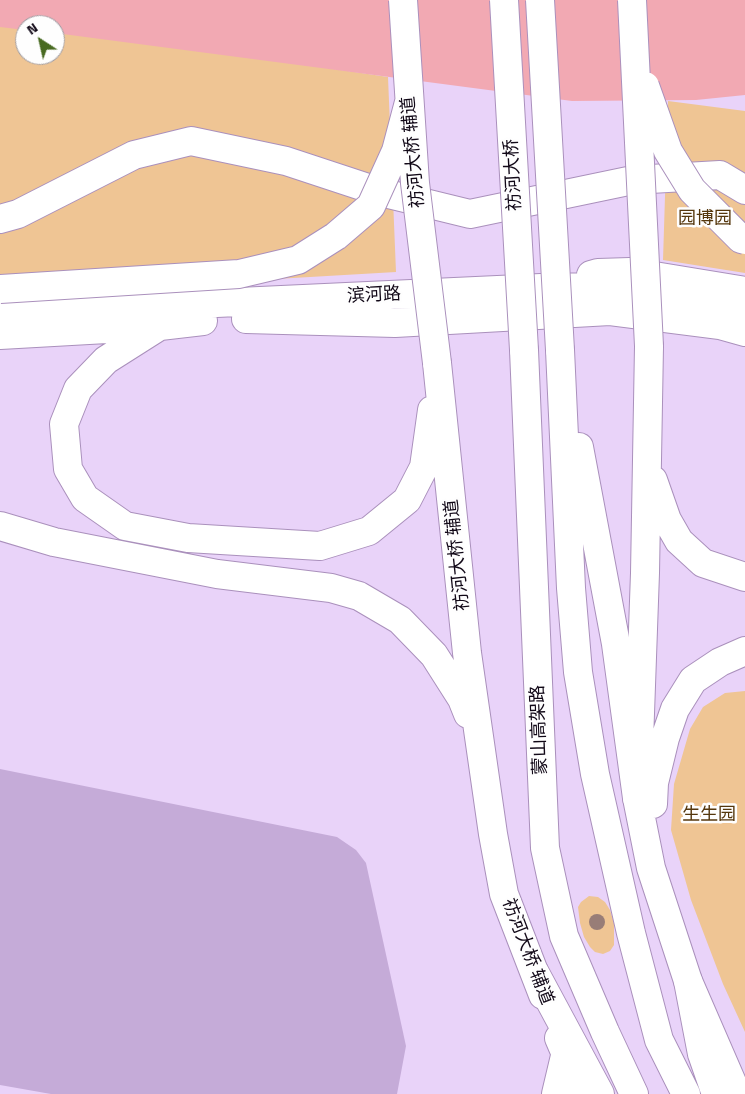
<!DOCTYPE html>
<html>
<head>
<meta charset="utf-8">
<style>
  body { margin:0 }
  #map { position:relative; width:745px; height:1094px; overflow:hidden; background:#e9d3f9; font-family:"Titillium Web",sans-serif }
  canvas { display:block }
  .north { position:absolute; left:15px; top:15px; width:50px; height:50px; box-sizing:border-box; background:#fefefe; border:1px solid #9f9ca2; border-radius:50%; rotate:325deg; font-size:14px; font-weight:700; line-height:20px; text-align:center; color:#110817 }
  .north::after { content:''; display:block; margin:auto; width:18px; height:22px; background:#486a21; clip-path:polygon(50% 0,100% 100%,50% 72%,0 100%) }
</style>
</head>
<body>
<div id="map">
<canvas width="745" height="1094"></canvas>
<div class="north">N</div>
</div>
<script>
const ctx = document.querySelector('canvas').getContext('2d');
ctx.lineJoin = 'round';
function fillPath(path, color) { ctx.fillStyle = color; ctx.fill(path, 'evenodd'); }
const shape = rows => new Path2D(rows.map(r => 'M' + r).join(''));
function trace(path, color, width, dash) { ctx.strokeStyle = color; ctx.lineWidth = width; ctx.lineCap = dash ? 'butt' : 'round'; ctx.setLineDash(dash || []); ctx.stroke(path); }
function write(font, color, halo, rows, align = 'center') {
  ctx.font = font + ' "Titillium Web","Noto Sans SC",sans-serif'; ctx.lineWidth = 5; ctx.setLineDash([]); ctx.textBaseline = 'middle'; ctx.strokeStyle = halo; ctx.fillStyle = color; for (const [text, x, y, turn = 0] of rows) {
    ctx.save(); ctx.translate(x, y); ctx.rotate((+turn || 0) * Math.PI / 180); ctx.textAlign = isNaN(turn) ? turn : align; if (halo) ctx.strokeText(text, 0, 0); ctx.fillText(text, 0, 0); ctx.restore();
  }
}
const green = shape([
  [0,19,25,25,25,55,55,55,55,27,388,77,396,272,0,295],
  [668,101,745,111,745,273,663,260],
  [745,691,745,1032,723,984,691,900,671,830,674,784,690,729,703,707,725,693],
  [589,896,598,897,605,902,610,910,614,923,614,945,610,951,603,954,595,952,590,947,584,937,580,923,578,907,581,902]
]);
const water = shape([
  [0,0,745,0,745,95,696,100,572,101,55,33,55,25,25,25,25,30,0,27]
]);
const building = shape([
  [0,769,337,837,356,850,366,863,406,1046,397,1094,51,1094,0,1085]
]);
const minor = shape([
  [0,219,18,214,134,155,191,141,286,161,380,192,470,214,633,180,720,175,745,190]
]);
const major = shape([
  [591,275,598,273,630,272,745,291],
  [0,313,541,288,602,287,745,312],
  [246,319,395,323,610,311,720,325,745,332],
  [158,327,106,360,78,389,64,424,68,469,85,498,125,526,188,538,320,546,369,531,407,500,424,467,432,410],
  [0,335,160,326,203,321],
  [649,346,645,573,637,798,651,868,688,981,737,1094],
  [437,363,467,653,493,834,504,894,543,995],
  [653,480,667,520,679,541,703,563,745,577],
  [0,526,54,542,217,574,331,588,359,596,400,620,434,655,462,699,468,714],
  [653,804,654,783,665,738,675,709,693,680,720,662,745,651],
  [559,1038,583,1094],
  [556,1094,565,1056]
]);
const highway = shape([
  [524,350,545,848,564,936,605,1032,634,1094],
  [560,350,571,588,578,672,595,774,631,933,659,1040,686,1094],
  [579,447,616,644,637,798],
  [535,973,600,1094],
  [688,981,702,1054,716,1094]
]);
const majorBridge = shape([
  [403,0,415,183,437,363],
  [632,0,649,346],
  [645,86,668,151,692,190,741,239,745,240],
  [0,289,239,274,298,260,336,236,371,206,396,151,409,102]
]);
const highwayBridge = shape([
  [504,0,524,350],
  [540,0,560,350]
]);
const trees = [
  [597,922]
];
const streetNames = [
  ["祊河大桥 辅道",414,152,-95],
  ["祊河大桥",514,175,-93],
  ["滨河路",374,296,-3],
  ["祊河大桥 辅道",458,555,-96],
  ["蒙山高架路",540,730,-92],
  ["祊河大桥 辅道",527,952,69]
];
const parkNames = [
  ["园博园",705,220],
  ["生生园",709,816]
];
fillPath(green, '#efc594');
fillPath(water, '#f2a9b3');
fillPath(building, '#c5abd8');
trace(minor, '#aa90bc', 30);
trace(major, '#aa90bc', 30);
trace(highway, '#aa90bc', 30);
trace(minor, '#fff', 28);
trace(major, '#fff', 28);
trace(highway, '#fff', 28);
trace(majorBridge, '#aa90bc', 30, []);
trace(highwayBridge, '#aa90bc', 30, []);
trace(majorBridge, '#fff', 28);
trace(highwayBridge, '#fff', 28);
ctx.fillStyle = '#987d77';
for (const [x, y] of trees) { ctx.beginPath(); ctx.arc(x, y, 8, 0, 2 * Math.PI); ctx.fill(); }
write('18px', '#110817', '#fefefe', streetNames);
write('18px', '#55370d', '#fefefe', parkNames);
</script>
</body>
</html>
